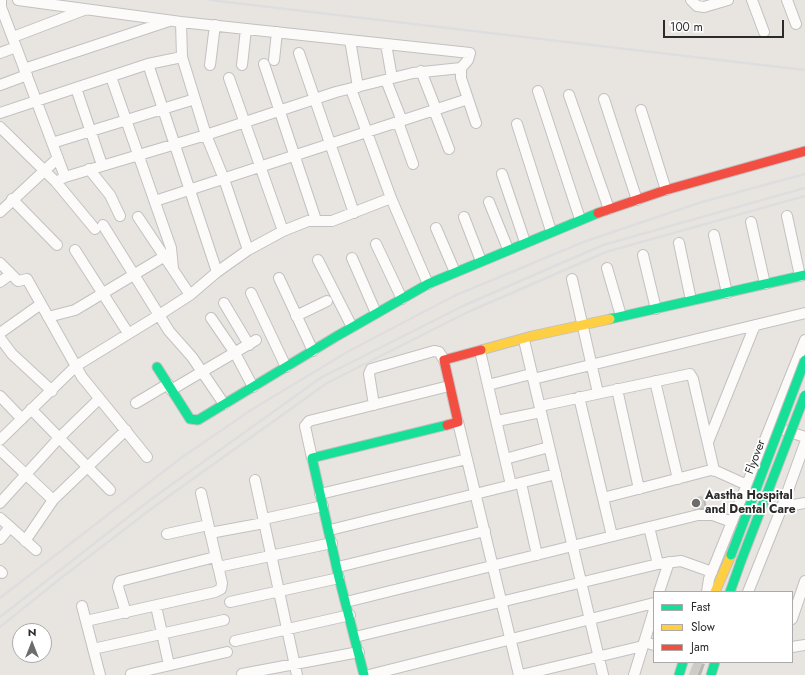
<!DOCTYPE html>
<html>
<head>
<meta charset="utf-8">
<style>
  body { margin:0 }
  #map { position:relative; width:805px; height:675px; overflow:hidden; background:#e8e5e1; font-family:Jost,sans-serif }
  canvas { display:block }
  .legend { position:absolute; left:653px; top:591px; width:140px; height:72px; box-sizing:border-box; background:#fff; border:1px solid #aaa; margin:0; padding:5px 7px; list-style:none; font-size:12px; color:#2b2b2b }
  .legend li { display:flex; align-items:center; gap:8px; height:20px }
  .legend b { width:20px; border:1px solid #aaa }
  .north { position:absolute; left:12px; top:623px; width:40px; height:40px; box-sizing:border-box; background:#fff; border:1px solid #aaa; border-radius:50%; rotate:0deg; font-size:11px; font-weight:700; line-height:16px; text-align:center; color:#2b2b2b }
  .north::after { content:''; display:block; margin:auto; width:14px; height:18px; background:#6d6c6b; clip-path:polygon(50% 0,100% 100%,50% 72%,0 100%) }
  .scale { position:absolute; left:663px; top:20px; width:121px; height:18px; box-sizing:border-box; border:2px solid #2b2b2b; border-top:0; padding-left:5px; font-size:12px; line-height:14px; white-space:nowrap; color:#2b2b2b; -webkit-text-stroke:3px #fff; paint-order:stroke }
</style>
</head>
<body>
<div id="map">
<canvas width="805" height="675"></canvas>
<ul class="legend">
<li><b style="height:5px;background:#16e098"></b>Fast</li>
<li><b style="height:5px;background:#ffcf43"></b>Slow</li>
<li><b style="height:5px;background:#f24e42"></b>Jam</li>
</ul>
<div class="north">N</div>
<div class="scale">100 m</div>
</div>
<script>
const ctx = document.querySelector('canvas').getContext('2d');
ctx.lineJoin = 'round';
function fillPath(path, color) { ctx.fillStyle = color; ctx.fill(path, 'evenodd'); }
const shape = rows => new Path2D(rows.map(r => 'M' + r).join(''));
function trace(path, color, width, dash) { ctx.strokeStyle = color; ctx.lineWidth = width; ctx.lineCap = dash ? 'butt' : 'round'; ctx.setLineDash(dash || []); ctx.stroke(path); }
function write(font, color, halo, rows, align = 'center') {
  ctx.font = font + ' Jost,sans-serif'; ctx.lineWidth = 3.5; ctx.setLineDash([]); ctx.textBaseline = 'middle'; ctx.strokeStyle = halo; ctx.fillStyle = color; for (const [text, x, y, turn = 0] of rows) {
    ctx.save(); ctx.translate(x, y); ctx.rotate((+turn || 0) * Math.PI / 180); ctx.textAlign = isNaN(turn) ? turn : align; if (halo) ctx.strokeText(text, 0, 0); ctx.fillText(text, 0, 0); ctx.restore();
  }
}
const shadow = shape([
  [702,497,705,499,707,509,697,511,694,509,692,499],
  [695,662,705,664,701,675,690,675]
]);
const building = shape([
  [702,496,704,507,693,509,691,499,702,496],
  [694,662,702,662,697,675,689,675,694,662]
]);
const street = shape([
  [1,0,1,7,65,177],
  [18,0,181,22,470,53,468,60,461,68,461,78,476,123],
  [691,0,697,6,704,7,728,0],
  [752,0,764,32],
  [787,0,796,24],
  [181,22,182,57,206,135,224,179,248,250],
  [13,37,84,10],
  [350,40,358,87],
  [386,44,392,78],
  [0,53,16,47],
  [299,53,354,213],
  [274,60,277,32],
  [148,64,217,272],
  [264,64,316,220],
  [210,65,215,25],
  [242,65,246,29],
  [24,69,169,21],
  [421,71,436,109],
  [111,77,171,248,173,268],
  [229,78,283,231],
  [386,80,402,121],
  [0,85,27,75],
  [76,88,102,165],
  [351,89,391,198,428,284],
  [538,91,580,219],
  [569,95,609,209],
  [604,99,637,200],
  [434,110,449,149],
  [641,110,666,190],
  [0,113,148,64,182,57],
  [398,122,413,164],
  [517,124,551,231],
  [0,127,56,182,65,177,206,135,336,92,413,73,461,68],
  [52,143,195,99],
  [89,169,110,195,120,216],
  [502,174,525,242],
  [56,182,95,229],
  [12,199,57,245],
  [155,201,468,99],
  [489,202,508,249],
  [0,212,58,158],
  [787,216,800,276],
  [138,217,190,295],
  [464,217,481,261],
  [751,222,765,284],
  [103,225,169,331,192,357,224,404],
  [436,228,455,272],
  [714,235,727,293],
  [679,243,691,300],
  [376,244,402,299],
  [75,250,128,333],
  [643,255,656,309],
  [352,258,376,313],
  [318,260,352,327],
  [0,263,18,281,27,279,82,377,147,457],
  [607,268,621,316],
  [279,278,313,351],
  [572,279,598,393],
  [0,282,11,274],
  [251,293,286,367],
  [224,303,249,345],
  [296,316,327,301],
  [48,317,75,310,165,256],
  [211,318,235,353,253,387],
  [0,333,41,304],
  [0,338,12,354,52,391],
  [524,340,603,675],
  [480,351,511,485],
  [533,379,805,313],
  [655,381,678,479],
  [488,385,531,374],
  [617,389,639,489],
  [171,390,256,340],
  [0,396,22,419],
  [579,397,612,536],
  [136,403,168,384],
  [374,405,369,374,371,369,434,351,439,352,444,360],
  [540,406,690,374,693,379,714,470],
  [31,409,110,490],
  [497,421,541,412],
  [458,422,519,675],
  [784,430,805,437],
  [0,440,76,366,159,315,190,295,217,272,248,250,283,231,308,221,332,221,391,198],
  [708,442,755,325],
  [0,450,53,500],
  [312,458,305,426,309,421,449,386],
  [505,459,549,447],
  [255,480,297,675],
  [521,483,537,555],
  [320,494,467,459],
  [603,498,711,470,716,471,747,485],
  [0,503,59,438,99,399],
  [782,507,805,503],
  [0,518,36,550],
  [264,519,323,506],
  [649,527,658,564],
  [330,530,556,474],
  [210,533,264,523],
  [167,534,208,525],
  [0,539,10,527],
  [25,541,53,500,126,430],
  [218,567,332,543],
  [338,567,485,531],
  [0,571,2,573],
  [659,592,669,562],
  [707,592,709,579,805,340],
  [748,592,782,507,805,443],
  [230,602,339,578],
  [346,602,698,515,713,515,732,522],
  [82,606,100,675],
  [156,606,169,665],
  [126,613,118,587,120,581,215,557],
  [792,619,805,581],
  [86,621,215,592,221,589,222,583,201,493],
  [355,637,658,564,681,561,712,572],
  [235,641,350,615],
  [645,642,654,645],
  [792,647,805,645],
  [93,649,224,620],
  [131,674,227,652],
  [242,674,359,652],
  [369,675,654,603],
  [521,675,643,646],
  [634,675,654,610]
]);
const fast = shape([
  [610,319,805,275],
  [157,367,190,419,198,420,337,336,428,284,598,213],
  [730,592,741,561],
  [364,675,339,578,312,458,447,425],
  [679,675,683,662],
  [711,675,715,662]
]);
const slow = shape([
  [481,350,532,336,610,319],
  [715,592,731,555]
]);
const jam = shape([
  [598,213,666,190,805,151],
  [447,425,458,422,444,360,481,350]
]);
const rail = shape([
  [210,0,805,70],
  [0,598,181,458,251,410,349,351,454,296,586,241,702,202,805,174],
  [0,617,150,500,322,377,465,305,603,245,805,188],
  [0,627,61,578,155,506,327,383,468,312,606,252,805,196]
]);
const fastBridge = shape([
  [731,555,805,360],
  [741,561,805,395]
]);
const markers = [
  [696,503,5,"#6d6c6b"]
];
const streetNames = [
  ["Flyover",756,457,-69]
];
const poiNames = [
  ["Aastha Hospital",705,496],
  ["and Dental Care",705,510]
];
fillPath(shadow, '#0003');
fillPath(building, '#cdcbc8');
trace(building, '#d3d1cd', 1);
trace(street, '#c2c1c1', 12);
trace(fast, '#c2c1c1', 11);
trace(slow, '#c2c1c1', 11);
trace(jam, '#c2c1c1', 11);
trace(street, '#fcfbfa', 10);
trace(fast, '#16e098', 9);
trace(slow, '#ffcf43', 9);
trace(jam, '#f24e42', 9);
trace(rail, '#dededf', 2.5);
trace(fastBridge, '#c2c1c1', 11, []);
trace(fastBridge, '#16e098', 9);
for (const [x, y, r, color] of markers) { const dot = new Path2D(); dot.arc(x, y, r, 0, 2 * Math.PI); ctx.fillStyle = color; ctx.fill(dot); trace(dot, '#fff', 1.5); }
write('12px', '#2b2b2b', '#fff', streetNames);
write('bold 12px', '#2b2b2b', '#fff', poiNames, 'left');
</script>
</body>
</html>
